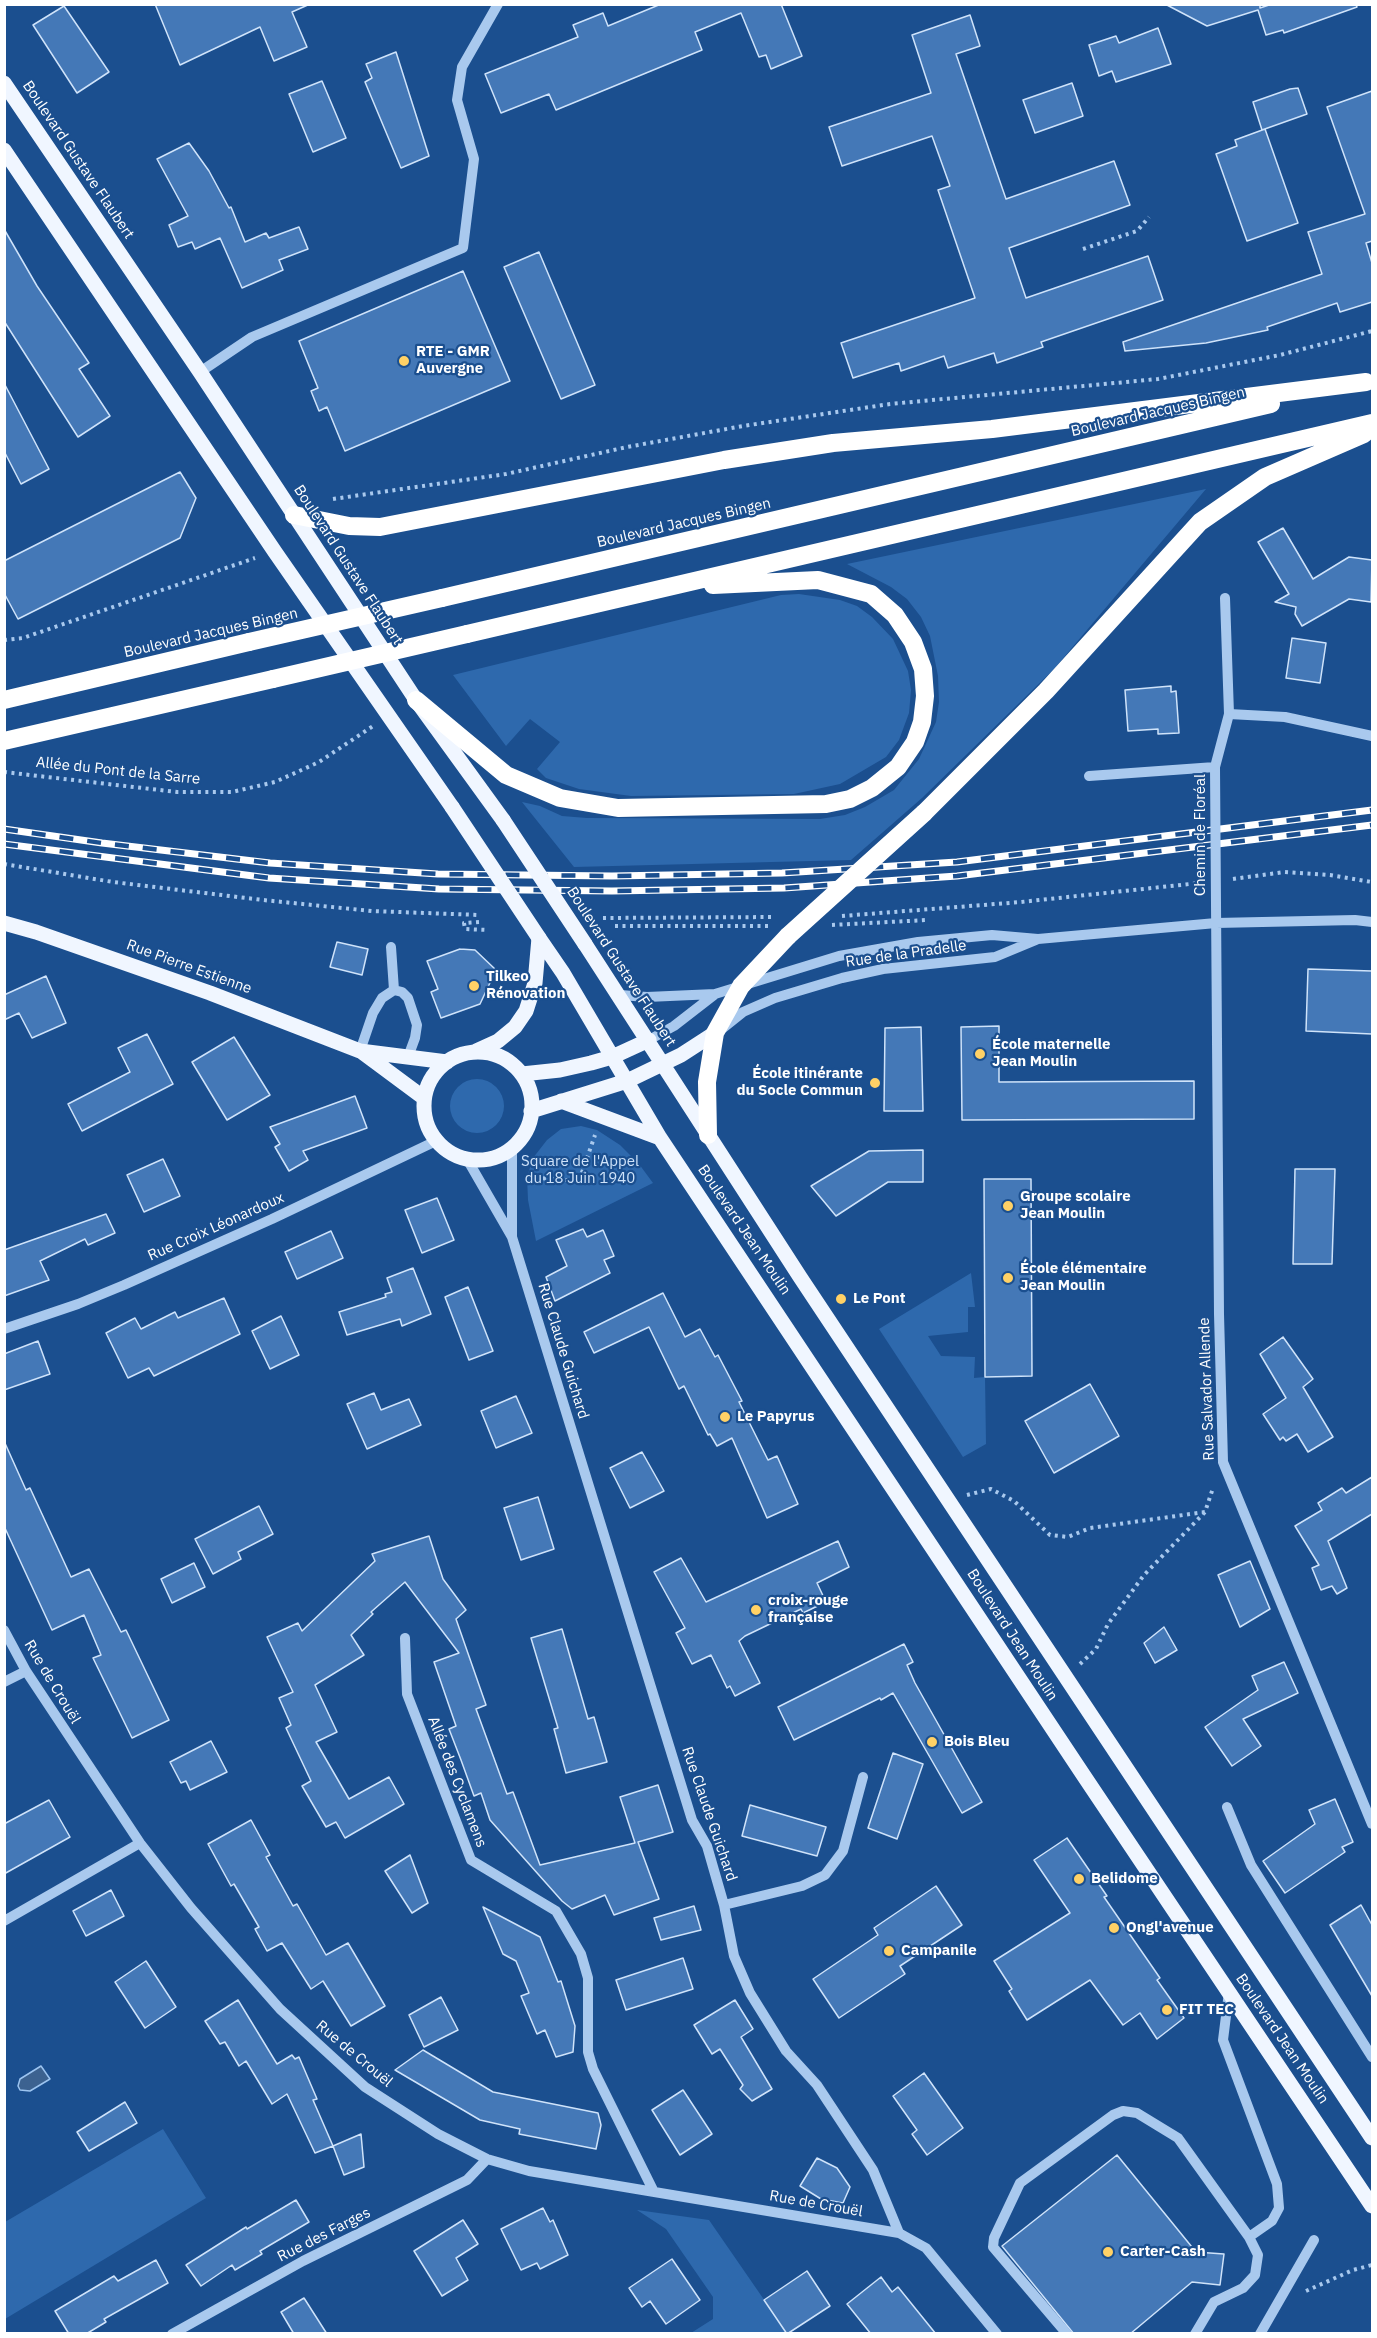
<!DOCTYPE html>
<html>
<head>
<meta charset="utf-8">
<style>
  body { margin:0 }
  #map { position:relative; width:1377px; height:2338px; overflow:hidden; background:#1b4f8f; font-family:"IBM Plex Sans",sans-serif }
  canvas { display:block }
  .frame { position:absolute; inset:0; border:6px solid #fff; pointer-events:none }
</style>
</head>
<body>
<div id="map">
<canvas width="1377" height="2338"></canvas>
<div class="frame"></div>
</div>
<script>
const ctx = document.querySelector('canvas').getContext('2d');
ctx.lineJoin = 'round';
function fillPath(path, color) { ctx.fillStyle = color; ctx.fill(path, 'evenodd'); }
const shape = rows => new Path2D(rows.map(r => 'M' + r).join(''));
function trace(path, color, width, dash) { ctx.strokeStyle = color; ctx.lineWidth = width; ctx.lineCap = dash ? 'butt' : 'round'; ctx.setLineDash(dash || []); ctx.stroke(path); }
function write(font, color, halo, rows, align = 'center') {
  ctx.font = font + ' "IBM Plex Sans",sans-serif'; ctx.lineWidth = 4.5; ctx.setLineDash([]); ctx.textBaseline = 'middle'; ctx.strokeStyle = halo; ctx.fillStyle = color; for (const [text, x, y, turn = 0] of rows) {
    ctx.save(); ctx.translate(x, y); ctx.rotate((+turn || 0) * Math.PI / 180); ctx.textAlign = isNaN(turn) ? turn : align; if (halo) ctx.strokeText(text, 0, 0); ctx.fillText(text, 0, 0); ctx.restore();
  }
}
const green = shape([
  [1206,489,1054,669,922,798,851,860,574,867,522,802,540,806,562,816,587,818,820,819,845,815,865,807,894,790,919,759,936,722,939,702,938,676,930,636,921,617,907,599,891,587,847,564],
  [799,594,840,600,857,606,872,617,893,639,908,671,911,690,909,713,899,740,886,757,840,784,794,794,631,796,579,789,546,778,537,769,560,742,530,719,506,746,453,675,781,595],
  '450 1106a27 27 0 1 1 54 0a27 27 0 1 1-54 0Z',
  [581,1126,597,1130,620,1145,639,1164,653,1183,536,1241,528,1200,527,1177,533,1158,547,1140,561,1129],
  [971,1273,975,1307,968,1307,968,1332,928,1336,941,1356,975,1357,974,1378,985,1377,986,1444,963,1457,879,1329],
  [163,2129,206,2198,5,2319,5,2222],
  [637,2210,709,2220,787,2333,691,2333,713,2319,713,2297,666,2229]
]);
const water = shape([
  [41,2066,50,2079,30,2091,20,2090,18,2086,20,2079,41,2066]
]);
const building = shape([
  [155,4,310,4,292,12,307,47,274,61,260,27,180,65,155,4],
  [661,4,781,4,802,56,771,69,766,55,759,57,741,13,695,32,702,50,556,110,549,94,501,113,485,74,578,37,573,25,603,13,608,26,661,4],
  [1165,4,1260,4,1260,8,1272,4,1356,4,1357,7,1284,33,1283,30,1266,35,1258,10,1207,26,1165,4],
  [64,6,109,72,77,93,33,25,64,6],
  [970,15,980,46,956,54,1006,199,1114,161,1130,205,1009,248,1026,298,1148,256,1163,300,1041,342,1043,347,997,363,994,353,948,368,944,356,901,371,899,363,853,378,841,343,975,298,938,190,950,186,932,136,842,166,829,127,931,93,912,35,970,15],
  [1158,28,1171,64,1116,82,1112,71,1099,76,1089,45,1116,36,1119,43,1158,28],
  [396,52,429,156,401,168,365,82,372,78,366,64,396,52],
  [322,81,346,138,313,152,289,94,322,81],
  [1072,83,1083,116,1035,133,1023,100,1072,83],
  [1298,88,1307,114,1262,130,1253,102,1290,89,1298,88],
  [1372,91,1372,241,1366,243,1372,263,1372,302,1340,312,1337,303,1267,327,1268,330,1206,343,1125,351,1123,342,1322,274,1308,232,1365,214,1327,107,1372,91],
  [1265,129,1298,223,1247,241,1216,154,1237,146,1235,140,1265,129],
  [189,143,209,171,229,208,231,207,245,242,266,233,269,238,299,227,308,249,279,260,283,270,242,288,220,238,195,249,192,242,178,247,169,225,188,216,157,159,189,143],
  [4,229,37,286,89,363,79,369,110,416,78,437,4,321,4,229],
  [539,252,595,385,561,399,504,267,539,252],
  [463,271,510,381,345,451,327,407,319,411,311,391,318,388,299,341,463,271],
  [4,383,49,469,21,484,4,451,4,383],
  [180,472,196,498,180,538,18,619,4,593,4,561,180,472],
  [1283,528,1313,579,1349,557,1372,560,1371,602,1349,599,1302,626,1295,614,1296,607,1275,602,1289,594,1258,542,1283,528],
  [1292,638,1326,643,1320,683,1286,678,1292,638],
  [1171,686,1171,692,1176,691,1179,733,1158,734,1158,729,1128,731,1125,690,1171,686],
  [337,942,368,949,362,975,330,967,337,942],
  [460,949,475,950,496,970,480,1004,441,1018,431,992,438,989,427,961,460,949],
  [1308,969,1372,971,1372,1034,1306,1031,1308,969],
  [46,976,66,1023,32,1038,19,1013,4,1020,4,995,46,976],
  [999,1026,999,1082,1194,1081,1194,1119,962,1120,961,1027,999,1026],
  [921,1027,923,1111,884,1111,885,1028,921,1027],
  [147,1034,173,1084,82,1131,68,1104,130,1072,118,1048,147,1034],
  [234,1037,270,1095,227,1120,192,1062,234,1037],
  [355,1096,367,1128,303,1151,308,1160,289,1171,275,1147,280,1144,270,1127,355,1096],
  [923,1150,923,1182,888,1182,836,1216,811,1186,869,1151,923,1150],
  [163,1159,180,1196,144,1212,127,1175,163,1159],
  [1295,1169,1335,1169,1332,1264,1293,1264,1295,1169],
  [984,1179,1031,1179,1032,1376,985,1377,984,1179],
  [437,1198,454,1240,422,1253,405,1210,437,1198],
  [106,1214,115,1233,88,1245,85,1239,40,1261,49,1280,4,1296,4,1250,106,1214],
  [583,1229,587,1237,603,1230,614,1256,604,1260,610,1273,555,1301,546,1277,567,1266,556,1240,583,1229],
  [331,1231,343,1258,297,1279,285,1252,331,1231],
  [413,1268,431,1314,402,1326,400,1319,347,1335,339,1312,386,1297,385,1294,392,1292,387,1278,413,1268],
  [468,1287,493,1351,469,1360,445,1297,468,1287],
  [663,1293,685,1337,700,1329,715,1357,718,1355,742,1401,739,1402,768,1460,777,1456,798,1504,767,1518,732,1438,717,1446,710,1434,708,1435,684,1386,679,1389,649,1327,594,1353,584,1332,663,1293],
  [224,1298,240,1334,154,1376,149,1368,128,1378,106,1333,135,1318,141,1329,175,1312,178,1318,224,1298],
  [281,1316,299,1355,270,1369,252,1331,281,1316],
  [1283,1337,1313,1379,1303,1387,1333,1437,1308,1452,1297,1434,1286,1441,1283,1437,1280,1440,1263,1414,1286,1398,1260,1354,1283,1337],
  [38,1341,50,1374,4,1390,4,1354,38,1341],
  [1090,1384,1119,1436,1054,1473,1025,1421,1090,1384],
  [374,1393,381,1410,409,1399,421,1425,367,1449,347,1404,374,1393],
  [516,1396,532,1433,496,1448,481,1411,516,1396],
  [4,1441,26,1490,30,1488,71,1577,89,1569,121,1632,126,1630,169,1720,132,1738,93,1658,101,1655,84,1615,52,1630,4,1526,4,1441],
  [642,1452,664,1491,630,1508,610,1468,642,1452],
  [1372,1477,1372,1514,1328,1541,1347,1588,1337,1594,1332,1586,1321,1590,1312,1568,1319,1565,1295,1526,1322,1510,1318,1503,1342,1488,1346,1493,1372,1477],
  [538,1497,554,1549,521,1560,504,1508,538,1497],
  [259,1506,273,1534,238,1552,241,1559,213,1574,195,1539,259,1506],
  [429,1536,443,1579,466,1610,456,1619,486,1705,476,1709,507,1794,513,1792,540,1865,635,1843,620,1797,658,1785,673,1832,638,1842,659,1899,614,1915,605,1895,572,1909,562,1901,490,1820,481,1793,474,1796,461,1760,449,1729,456,1726,434,1662,459,1653,405,1582,371,1612,373,1614,351,1635,364,1655,315,1685,337,1732,316,1742,349,1799,389,1777,404,1804,345,1838,336,1822,326,1827,302,1786,311,1781,286,1728,291,1725,279,1698,293,1692,267,1637,298,1623,302,1631,375,1561,372,1554,429,1536],
  [838,1541,849,1567,817,1583,826,1602,803,1613,801,1609,745,1636,739,1641,760,1683,735,1696,730,1686,727,1688,711,1655,692,1664,676,1633,685,1628,654,1572,681,1558,706,1602,838,1541],
  [1250,1561,1270,1609,1240,1627,1218,1575,1250,1561],
  [194,1563,205,1587,172,1603,161,1579,194,1563],
  [1164,1627,1177,1650,1155,1663,1144,1643,1164,1627],
  [562,1629,588,1719,594,1717,607,1762,566,1773,554,1729,558,1728,531,1638,562,1629],
  [904,1644,913,1662,907,1665,915,1683,982,1802,962,1813,893,1693,881,1700,880,1698,794,1740,778,1707,904,1644],
  [1284,1662,1298,1693,1243,1719,1261,1746,1232,1766,1205,1727,1258,1690,1252,1676,1284,1662],
  [211,1741,227,1772,190,1790,186,1781,181,1783,170,1762,211,1741],
  [893,1753,923,1764,897,1839,868,1828,893,1753],
  [1335,1799,1353,1842,1342,1847,1345,1852,1285,1893,1263,1861,1315,1824,1309,1810,1335,1799],
  [49,1800,70,1837,4,1874,4,1824,49,1800],
  [750,1805,826,1827,817,1856,742,1836,750,1805],
  [251,1820,270,1855,266,1857,293,1906,297,1904,326,1955,348,1943,385,2006,351,2026,323,1981,311,1989,282,1943,267,1951,255,1929,259,1927,234,1884,231,1886,208,1844,251,1820],
  [1067,1838,1107,1896,1104,1897,1160,1978,1157,1980,1184,2018,1157,2039,1140,2013,1123,2025,1090,1980,1027,2020,1009,1991,1012,1989,994,1961,1070,1913,1034,1860,1067,1838],
  [410,1855,428,1903,412,1913,385,1871,410,1855],
  [936,1886,962,1925,900,1966,905,1974,839,2018,813,1979,878,1935,874,1928,936,1886],
  [111,1890,124,1916,86,1936,73,1911,111,1890],
  [1361,1905,1372,1925,1372,1996,1330,1925,1361,1905],
  [694,1906,701,1930,661,1940,654,1918,694,1906],
  [483,1907,540,1937,558,1982,561,1981,575,2026,573,2052,556,2057,545,2030,537,2034,521,1996,529,1993,516,1961,503,1954,483,1907],
  [683,1958,693,1989,626,2010,616,1980,683,1958],
  [146,1961,176,2007,145,2028,115,1982,146,1961],
  [441,1997,458,2030,424,2047,409,2015,441,1997],
  [238,2000,277,2064,292,2055,295,2059,299,2057,317,2099,313,2100,333,2146,361,2134,364,2167,344,2175,333,2146,315,2153,287,2094,272,2104,246,2061,239,2066,225,2042,220,2044,205,2021,238,2000],
  [735,2000,753,2029,741,2037,772,2089,752,2101,740,2089,743,2085,720,2049,712,2054,694,2025,735,2000],
  [423,2050,493,2092,598,2113,601,2125,596,2149,519,2134,520,2129,480,2120,395,2070,423,2050],
  [924,2073,963,2128,927,2155,912,2134,917,2130,893,2096,924,2073],
  [683,2090,712,2134,680,2155,652,2110,683,2090],
  [125,2102,137,2123,89,2151,77,2132,125,2102],
  [1117,2155,1196,2252,1224,2254,1220,2285,1192,2282,1130,2334,1074,2334,1002,2246,1117,2155],
  [817,2158,837,2168,850,2187,843,2203,821,2199,800,2186,817,2158],
  [296,2200,309,2222,260,2251,262,2254,235,2270,232,2265,201,2286,186,2265,246,2227,247,2229,296,2200],
  [543,2208,550,2222,553,2220,568,2255,540,2269,537,2263,521,2270,501,2229,543,2208],
  [463,2220,478,2244,456,2258,468,2280,442,2296,414,2251,463,2220],
  [672,2259,700,2300,666,2324,650,2301,642,2307,629,2288,672,2259],
  [156,2260,168,2283,104,2319,106,2322,86,2334,69,2334,55,2311,114,2276,118,2281,156,2260],
  [807,2271,830,2306,787,2334,764,2300,807,2271],
  [881,2277,892,2292,898,2287,936,2334,871,2334,847,2304,881,2277],
  [304,2298,327,2334,294,2334,281,2312,304,2298]
]);
const path = shape([
  [1083,249,1137,231,1149,217],
  [333,499,506,474,627,447,743,426,890,404,1158,379,1280,355,1372,331],
  [4,640,23,638,255,558],
  [4,772,177,792,232,792,275,782,319,762,373,726],
  [4,864,113,882,263,900,372,911,479,915],
  [1233,879,1285,872,1330,875,1372,882],
  [842,916,1021,902,1199,883],
  [603,918,775,917],
  [479,922,464,923,465,929,488,930],
  [832,925,927,920],
  [615,926,768,926],
  [528,1177,579,1181,595,1135],
  [967,1495,991,1489,1014,1501,1050,1535,1068,1537,1090,1528,1205,1512],
  [1080,1664,1096,1649,1108,1624,1144,1575,1205,1512,1213,1488],
  [1306,2291,1353,2270,1372,2265]
]);
const minor = shape([
  [200,372,252,337,463,248,474,159,457,100,462,67,498,4],
  [1225,598,1229,714],
  [1089,776,1215,767,1229,714,1285,717,1372,736],
  [1216,904,1219,1314,1223,1462,1372,1824],
  [391,947,394,990],
  [620,995,647,997,715,994,839,956,918,942,992,935,1038,939,1216,923,1355,920,1372,922],
  [723,1028,743,1012,775,998,842,978,883,969,995,957,1036,940],
  [649,1040,674,1026,714,995],
  [360,1051,373,1013,382,998,394,990,402,992,408,998,417,1025,415,1038,408,1057],
  [467,1159,512,1237,692,1820,707,1846,724,1905,734,1956,750,1993,786,2051,817,2085,873,2170,899,2233,926,2248,997,2334],
  [512,1236,512,1147],
  [4,1329,78,1304,124,1285,272,1219,436,1141],
  [4,1630,26,1671,140,1843,191,1908,280,2009,365,2087,438,2134,487,2159,529,2171,899,2233],
  [405,1638,407,1694,471,1860,556,1911,581,1954,588,1978,588,2052,593,2069,654,2192],
  [4,1682,26,1671],
  [1227,1807,1251,1865,1372,2057],
  [724,1905,802,1886,825,1875,843,1851,863,1777],
  [4,1921,140,1843],
  [1229,1992,1223,2040,1277,2184,1279,2208,1272,2221,1249,2237],
  [172,2334,303,2261,467,2180,487,2159],
  [1067,2334,993,2247,994,2238,1020,2183,1113,2115,1123,2111,1137,2113,1178,2138,1249,2237,1258,2255,1255,2275,1243,2288,1214,2302,1195,2334],
  [1260,2334,1314,2240]
]);
const major = shape([
  [4,83,200,372,416,700,503,820],
  [4,150,275,552,452,807],
  [4,923,36,932,210,993,360,1051,447,1062],
  [539,938,563,973,660,1138,1084,1776,1372,2206],
  [585,944,800,1277,1372,2138],
  [476,1051,498,1041,515,1027,526,1011,535,983,539,938],
  [362,1052,424,1098],
  '424 1106a54 54 0 1 1 108 0a54 54 0 1 1-108 0Z',
  [522,1074,560,1070,591,1063,612,1057,649,1040],
  [561,1101,660,1138],
  [531,1111,627,1081,681,1055,715,1033]
]);
const highway = shape([
  [294,515,349,526,380,527,724,460,833,443,992,429,1366,382],
  [442,598,1271,404],
  [467,634,1372,423],
  [4,700,249,642],
  [416,700,506,775,560,798,618,808,826,804,850,799,872,788,898,767,915,742,922,722,925,696,923,669,913,642,895,615,871,594,818,580,713,585],
  [4,741,273,679],
  [924,813,1046,691,1200,522,1265,477,1364,434],
  [708,1135,707,1082,715,1033,741,986,788,936]
]);
const rail = shape([
  [4,829,102,843,270,863,438,874,612,876,782,873,957,862,1372,810],
  [4,844,269,878,439,889,612,891,784,888,957,876,1372,825]
]);
const minorBridge = shape([
  [1215,767,1216,904]
]);
const majorBridge = shape([
  [452,807,539,938],
  [503,820,585,944]
]);
const highwayBridge = shape([
  [249,642,442,598],
  [273,679,467,634],
  [788,936,924,813]
]);
const markers = [
  [404,361,6,"#ffd166"],
  [474,986,6,"#ffd166"],
  [980,1054,6,"#ffd166"],
  [875,1083,6,"#ffd166"],
  [1008,1206,6,"#ffd166"],
  [1008,1278,6,"#ffd166"],
  [841,1299,6,"#ffd166"],
  [725,1417,6,"#ffd166"],
  [756,1610,6,"#ffd166"],
  [932,1742,6,"#ffd166"],
  [1079,1879,6,"#ffd166"],
  [1114,1928,6,"#ffd166"],
  [889,1951,6,"#ffd166"],
  [1167,2010,6,"#ffd166"],
  [1108,2252,6,"#ffd166"]
];
const streetNames = [
  ["Boulevard Gustave Flaubert",78,160,56],
  ["Boulevard Jacques Bingen",1158,412,-13],
  ["Boulevard Jacques Bingen",684,523,-13],
  ["Boulevard Gustave Flaubert",348,565,57],
  ["Boulevard Jacques Bingen",211,633,-13],
  ["Allée du Pont de la Sarre",118,771,6],
  ["Chemin de Floréal",1201,835,-90],
  ["Rue de la Pradelle",906,954,-8],
  ["Rue Pierre Estienne",189,967,20],
  ["Boulevard Gustave Flaubert",621,967,57],
  ["Rue Croix Léonardoux",216,1227,-24],
  ["Boulevard Jean Moulin",744,1230,56],
  ["Rue Claude Guichard",563,1351,73],
  ["Rue Salvador Allende",1207,1389,-92],
  ["Boulevard Jean Moulin",1012,1635,57],
  ["Rue de Crouël",52,1682,59],
  ["Allée des Cyclamens",457,1782,69],
  ["Rue Claude Guichard",709,1814,71],
  ["Boulevard Jean Moulin",1282,2039,56],
  ["Rue de Crouël",354,2054,40],
  ["Rue de Crouël",816,2204,10],
  ["Rue des Farges",324,2235,-27]
];
const poiNames = [
  ["RTE - GMR",416,352],
  ["Auvergne",416,369],
  ["Tilkeo",486,977],
  ["Rénovation",486,994],
  ["École maternelle",992,1045],
  ["Jean Moulin",992,1062],
  ["École itinérante",863,1074,"right"],
  ["du Socle Commun",863,1091,"right"],
  ["Groupe scolaire",1020,1197],
  ["Jean Moulin",1020,1214],
  ["École élémentaire",1020,1269],
  ["Jean Moulin",1020,1286],
  ["Le Pont",853,1299],
  ["Le Papyrus",737,1417],
  ["croix-rouge",768,1601],
  ["française",768,1618],
  ["Bois Bleu",944,1742],
  ["Belidome",1091,1879],
  ["Ongl'avenue",1126,1928],
  ["Campanile",901,1951],
  ["FIT TEC",1179,2010],
  ["Carter-Cash",1120,2252]
];
const parkNames = [
  ["Square de l'Appel",580,1162],
  ["du 18 Juin 1940",580,1179]
];
fillPath(green, '#2e69ad');
fillPath(water, '#3c6290');
trace(water, '#9cc4f0', 1.5);
fillPath(building, '#4478b7');
trace(building, '#cfe3fa', 1.5);
trace(path, '#a9c9ee', 4, [3, 4.5]);
trace(minor, '#a9c9ee', 10);
trace(major, '#f0f6ff', 15);
trace(highway, '#fff', 18);
trace(rail, '#fff', 7);
trace(rail, '#1b4f8f', 4.5, [14]);
trace(minorBridge, '#a9c9ee', 10);
trace(majorBridge, '#f0f6ff', 15);
trace(highwayBridge, '#fff', 18);
for (const [x, y, r, color] of markers) { const dot = new Path2D(); dot.arc(x, y, r, 0, 2 * Math.PI); ctx.fillStyle = color; ctx.fill(dot); trace(dot, '#1b4f8f', 2); }
write('15px', '#fff', '#1b4f8f', streetNames);
write('bold 15px', '#fff', '#1b4f8f', poiNames, 'left');
write('15px', '#cfe3fa', '#1b4f8f', parkNames);
</script>
</body>
</html>
